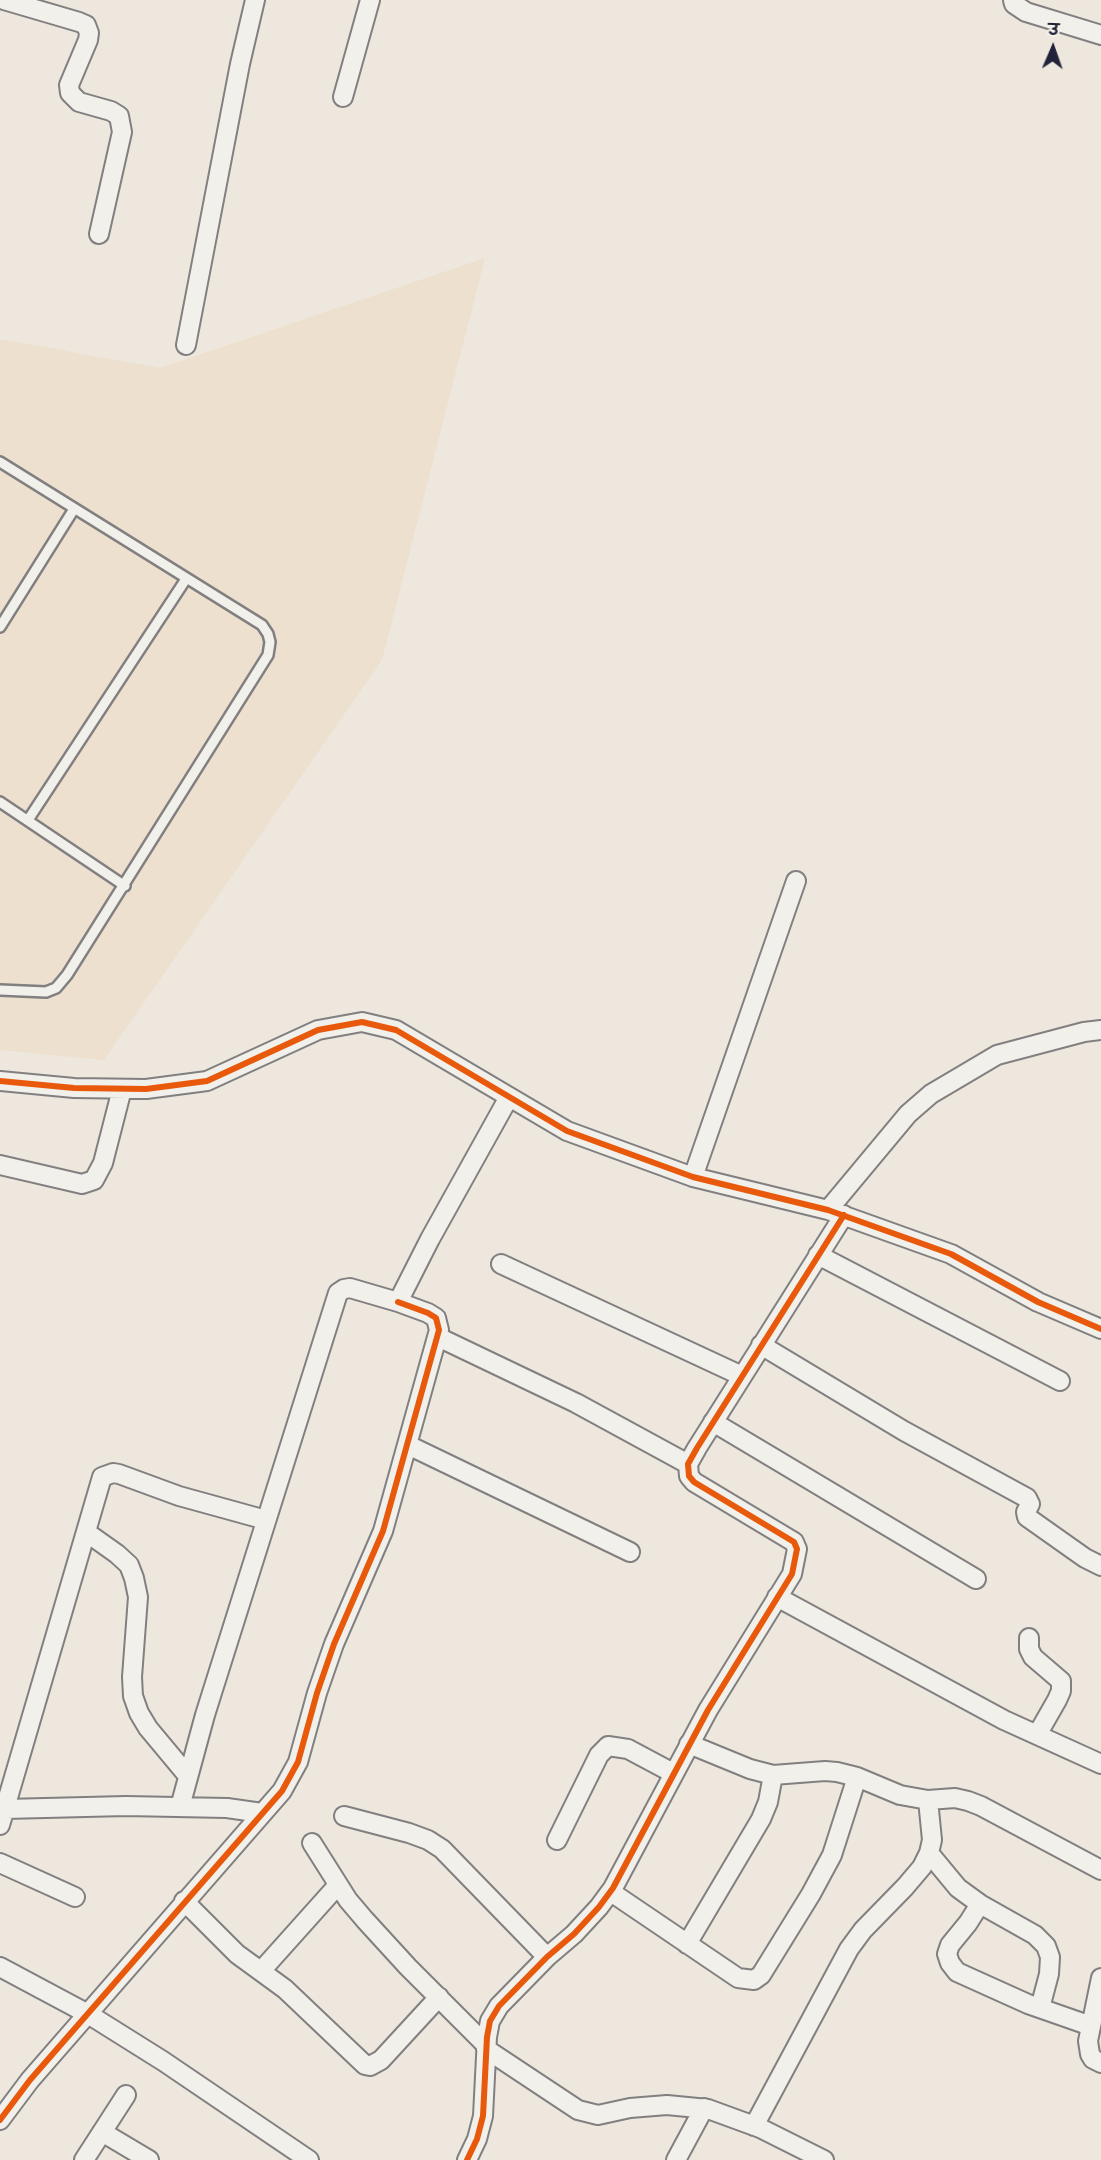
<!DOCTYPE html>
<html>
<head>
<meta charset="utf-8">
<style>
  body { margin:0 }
  #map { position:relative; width:1101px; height:2160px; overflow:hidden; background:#ede7dd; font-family:"Comic Neue","Playpen Sans Deva",sans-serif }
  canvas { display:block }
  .north { position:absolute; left:1023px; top:18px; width:60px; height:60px; -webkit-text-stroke:4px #f7f3e8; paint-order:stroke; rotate:2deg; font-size:16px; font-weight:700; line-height:24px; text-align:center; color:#22223b }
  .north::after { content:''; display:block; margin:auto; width:21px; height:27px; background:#22223b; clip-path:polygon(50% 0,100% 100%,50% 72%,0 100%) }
</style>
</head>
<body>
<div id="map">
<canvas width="1101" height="2160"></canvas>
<div class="north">उ</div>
</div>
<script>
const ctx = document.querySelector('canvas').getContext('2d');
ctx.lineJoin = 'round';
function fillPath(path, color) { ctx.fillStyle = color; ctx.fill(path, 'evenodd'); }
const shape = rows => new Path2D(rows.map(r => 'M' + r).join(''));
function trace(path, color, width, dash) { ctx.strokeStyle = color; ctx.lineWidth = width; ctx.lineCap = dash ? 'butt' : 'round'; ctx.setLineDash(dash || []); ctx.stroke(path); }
const built = shape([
  [485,258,382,660,104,1060,0,1050,0,339,160,368]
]);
const lane = shape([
  [0,462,262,625,268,634,270,642,268,655,67,975,56,988,46,992,0,990],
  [0,627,74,509],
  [0,802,125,886],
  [28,820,186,579]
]);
const street = shape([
  [4,0,79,22,86,25,89,33,88,40,69,85,70,93,79,102,111,111,119,116,122,132,99,234],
  [1013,0,1014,4,1026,12,1101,35],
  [343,97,370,0],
  [186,345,240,64,255,0],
  [0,1081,74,1088,146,1089,207,1081,318,1030,362,1022,396,1030,567,1131,693,1177,828,1210,951,1254,1038,1302,1101,1329],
  [0,1165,82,1184,94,1180,103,1163,122,1089],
  [693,1177,796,881],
  [828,1210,908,1114,931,1094,997,1055,1084,1032,1101,1030],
  [818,1255,1060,1381],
  [501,1264,742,1376],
  [438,1337,576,1403,688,1464],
  [761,1345,904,1431,1027,1498,1030,1504,1026,1512,1027,1517,1085,1558,1101,1566],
  [713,1422,976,1579],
  [408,1445,630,1552],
  [86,1532,117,1554,129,1565,134,1578,138,1597,132,1677,133,1696,139,1713,148,1728,188,1776],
  [777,1597,1004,1720,1101,1764],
  [1029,1638,1029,1649,1033,1657,1061,1681,1061,1691,1057,1700,1037,1735],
  [689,1744,750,1769,773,1775,825,1771,837,1772,857,1777,900,1795,928,1800,955,1798,968,1801,981,1806,1101,1870],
  [180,1807,205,1715,338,1293,344,1289,350,1288,398,1302,430,1239,509,1097],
  [5,1809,126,1806,227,1808,262,1813],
  [344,1816,409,1833,428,1840,442,1849,547,1957],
  [0,1825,102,1477,113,1473,119,1474,179,1496,266,1520],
  [557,1840,599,1755,608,1746,628,1749,673,1773],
  [312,1843,348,1900,365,1920,408,1967,486,2045],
  [929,1853,958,1888,980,1904,1035,1935,1046,1946,1050,1957,1049,1974,1040,2008],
  [0,1863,75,1897],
  [611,1892,738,1978,754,1980,761,1975,811,1894,832,1855,857,1777],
  [184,1901,237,1954,285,1989,365,2065,370,2066,381,2060,439,1997],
  [980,1904,968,1923,950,1945,947,1954,950,1963,957,1972,1028,2004,1091,2026],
  [687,1944,761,1819,768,1802,773,1775],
  [0,1967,88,2014,163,2061,309,2160],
  [261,1971,338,1885],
  [1101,1978,1088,2041,1090,2054,1093,2059,1101,2063],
  [486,2049,578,2110,598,2115,630,2108,667,2105,708,2109,760,2128,824,2160],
  [0,2120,30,2080,282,1791,298,1762,317,1693,334,1644,383,1531,439,1330,436,1318,428,1313,398,1302],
  [754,2126,849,1949,863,1930,905,1887,922,1867,929,1853,932,1840,928,1800],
  [102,2132,149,2160],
  [84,2160,126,2095],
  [467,2160,477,2139,483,2116,487,2037,490,2021,499,2006,547,1957,574,1934,599,1907,613,1888,708,1710,792,1574,797,1549,794,1542,694,1482,689,1476,688,1464,697,1448,844,1215],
  [676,2160,704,2108]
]);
const cycleway = shape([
  [0,1081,74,1088,146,1089,207,1081,318,1030,362,1022,396,1030,567,1131,693,1177,828,1210,951,1254,1038,1302,1101,1329],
  [0,2120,30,2080,282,1791,298,1762,317,1693,334,1644,383,1531,439,1330,436,1318,428,1313,398,1302],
  [467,2160,477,2139,483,2116,487,2037,490,2021,499,2006,547,1957,574,1934,599,1907,613,1888,708,1710,792,1574,797,1549,794,1542,694,1482,689,1476,688,1464,697,1448,844,1215]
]);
fillPath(built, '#eee0ce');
trace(lane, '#827f80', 14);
trace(street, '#827f80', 22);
trace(lane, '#f1f0eb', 9);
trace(street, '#f1f0eb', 18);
trace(cycleway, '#e8590c', 6);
</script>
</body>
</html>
